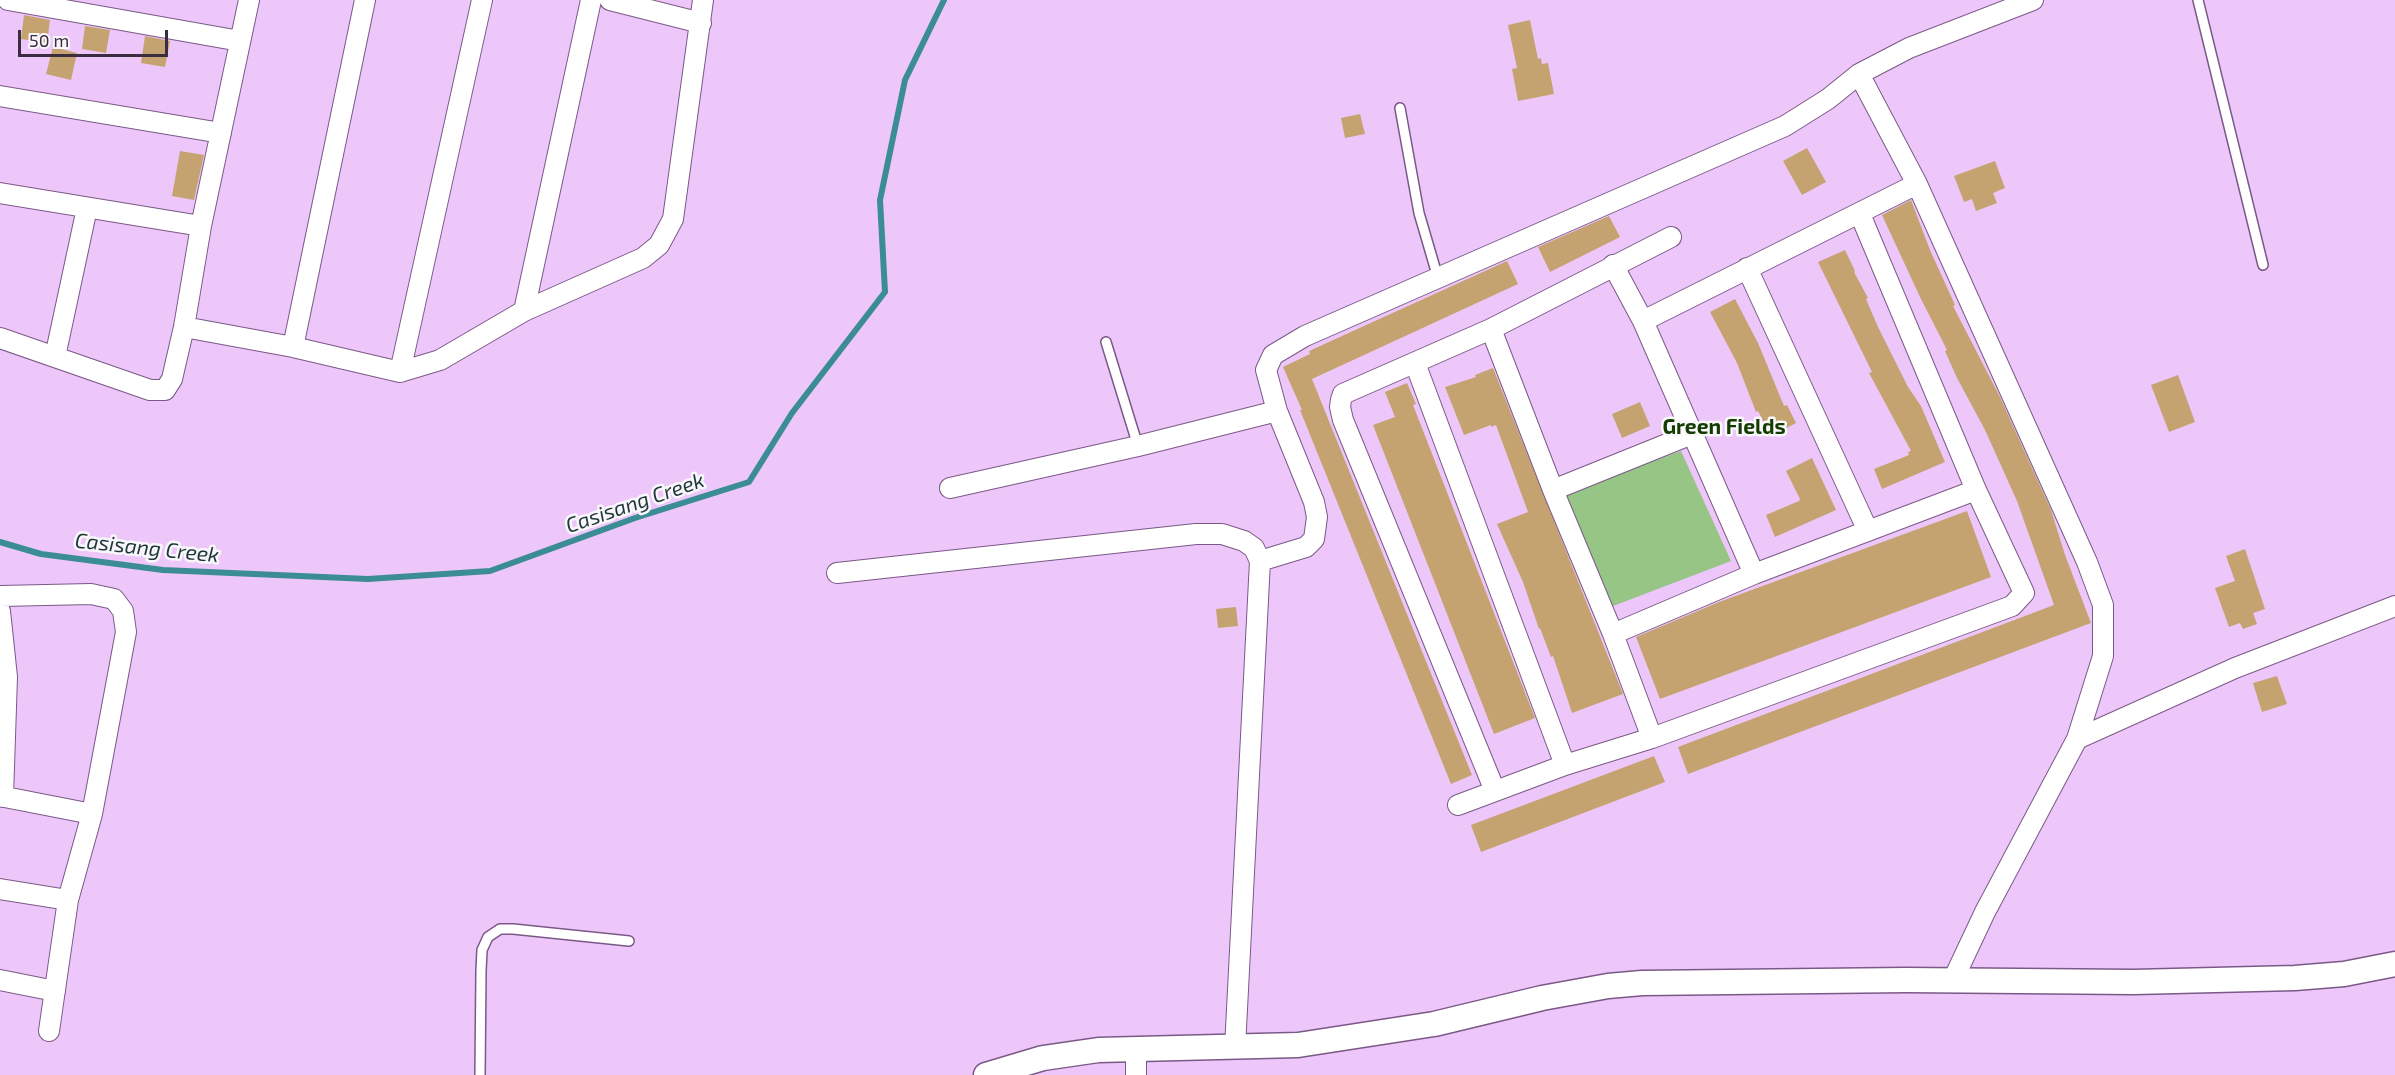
<!DOCTYPE html>
<html>
<head>
<meta charset="utf-8">
<style>
  body { margin:0 }
  #map { position:relative; width:2395px; height:1075px; overflow:hidden; background:#edc7fa; font-family:"Exo 2",sans-serif }
  canvas { display:block }
  .scale { position:absolute; left:18px; top:30px; width:150px; height:27px; box-sizing:border-box; border:3px solid #3b2c40; border-top:0; padding-left:8px; font-size:18px; line-height:21px; white-space:nowrap; color:#3b2c40; -webkit-text-stroke:4px #faf7fc; paint-order:stroke }
</style>
</head>
<body>
<div id="map">
<canvas width="2395" height="1075"></canvas>
<div class="scale">50 m</div>
</div>
<script>
const ctx = document.querySelector('canvas').getContext('2d');
ctx.lineJoin = 'round';
function fillPath(path, color) { ctx.fillStyle = color; ctx.fill(path, 'evenodd'); }
const shape = rows => new Path2D(rows.map(r => 'M' + r).join(''));
function trace(path, color, width, dash) { ctx.strokeStyle = color; ctx.lineWidth = width; ctx.lineCap = dash ? 'butt' : 'round'; ctx.setLineDash(dash || []); ctx.stroke(path); }
function write(font, color, halo, rows, align = 'center') {
  ctx.font = font + ' "Exo 2",sans-serif'; ctx.lineWidth = 5; ctx.setLineDash([]); ctx.textBaseline = 'middle'; ctx.strokeStyle = halo; ctx.fillStyle = color; for (const [text, x, y, turn = 0] of rows) {
    ctx.save(); ctx.translate(x, y); ctx.rotate((+turn || 0) * Math.PI / 180); ctx.textAlign = isNaN(turn) ? turn : align; if (halo) ctx.strokeText(text, 0, 0); ctx.fillText(text, 0, 0); ctx.restore();
  }
}
const green = shape([
  [1681,451,1731,561,1608,608,1562,494]
]);
const stream = shape([
  [0,542,41,554,163,570,368,579,490,571,635,518,749,482,792,413,885,292,880,200,905,80,944,0]
]);
const building = shape([
  [24,15,50,20,47,43,21,39],
  [1530,20,1538,59,1541,58,1542,64,1548,63,1554,94,1518,101,1512,69,1517,68,1508,25],
  [85,26,110,30,106,53,82,49],
  [145,36,170,41,165,67,141,63],
  [53,47,77,53,71,80,46,74],
  [1360,114,1365,134,1345,138,1341,118],
  [1807,148,1826,182,1802,195,1783,161],
  [180,151,204,155,194,200,172,196],
  [1995,161,2005,188,1993,193,1997,203,1976,211,1972,199,1964,202,1954,176],
  [1911,200,1930,250,1955,305,1953,306,2000,397,2051,510,2065,555,2091,623,1688,774,1678,747,2054,605,2017,501,1985,430,1957,378,1945,351,1947,350,1920,297,1882,215],
  [1609,216,1620,237,1550,272,1538,247],
  [1845,250,1855,271,1854,272,1868,298,1866,299,1878,327,1908,387,1921,406,1945,462,1882,489,1874,469,1909,455,1908,452,1911,451,1869,373,1872,372,1818,262],
  [1507,261,1518,284,1312,379,1472,775,1451,784,1300,410,1302,410,1283,367,1310,354,1309,351],
  [1735,299,1758,343,1784,406,1787,405,1796,423,1771,436,1758,411,1756,412,1737,363,1710,312],
  [1493,368,1623,694,1572,713,1553,656,1551,657,1540,628,1539,629,1523,582,1497,524,1528,512,1496,425,1491,427,1491,425,1464,435,1445,387,1476,377,1475,375],
  [2178,375,2195,422,2169,432,2151,385],
  [1407,383,1416,404,1413,405,1535,718,1494,734,1373,425,1395,417,1385,392],
  [1640,402,1650,426,1622,438,1612,414],
  [1812,458,1836,510,1775,537,1766,515,1799,501,1800,499,1786,471],
  [1967,511,1991,577,1660,699,1636,637,1719,602],
  [2245,549,2265,609,2253,613,2257,624,2243,629,2240,623,2229,627,2215,588,2235,581,2226,556],
  [1236,607,1238,626,1218,628,1216,609],
  [2277,676,2287,704,2262,712,2253,683],
  [1654,756,1665,782,1481,852,1471,825]
]);
const service = shape([
  [2198,0,2263,265],
  [1400,108,1419,213,1438,278],
  [1106,342,1138,446],
  [480,1075,481,971,482,950,488,937,500,929,513,929,629,941]
]);
const minor = shape([
  [8,0,240,41],
  [610,0,701,23],
  [1859,74,1917,184,2087,562,2103,605,2103,656,2077,739],
  [0,96,221,133],
  [0,193,201,226],
  [1613,265,1643,321,1754,574],
  [1747,268,1868,531],
  [524,311,591,0],
  [1643,321,1917,184],
  [184,327,293,347,400,372,440,360,524,311,643,258,659,245,673,219,703,0],
  [1491,329,1553,490,1613,634,1652,738],
  [0,338,150,390,165,390,172,379,184,327,201,226,249,0],
  [293,347,365,0],
  [55,357,87,208],
  [1415,363,1565,765],
  [400,372,482,0],
  [950,488,1138,446,1277,411],
  [1553,490,1692,434],
  [1260,561,1306,547,1314,539,1317,517,1314,502,1277,411,1266,370,1273,355,1305,336,1785,126,1828,99,1859,74,1909,48,2033,0],
  [837,573,1196,534,1222,534,1244,541,1254,548,1260,561,1235,1048],
  [0,596,91,594,114,599,123,611,126,632,92,814,68,900,49,1031],
  [0,611,7,677,3,797],
  [1613,634,1754,574,1976,490],
  [1495,791,1343,420,1340,407,1341,400,1343,394,1491,329,1671,237],
  [0,796,92,814],
  [1458,805,1565,765,1652,738,2012,606,2024,593,1976,490,1860,214],
  [0,889,68,900],
  [0,980,55,991],
  [1953,980,1985,912,2077,739,2235,668,2395,606],
  [1136,1075,1136,1049]
]);
const tertiary = shape([
  [986,1075,1043,1058,1098,1050,1298,1045,1434,1024,1542,998,1608,986,1642,983,1906,980,2134,982,2295,978,2344,974,2395,964]
]);
const neighbourhoodNames = [
  ["Green Fields",1724,427]
];
const waterNames = [
  ["Casisang Creek",635,503,-19],
  ["Casisang Creek",147,548,6]
];
fillPath(green, '#96c585');
trace(stream, '#3b8c95', 6);
fillPath(building, '#c5a370');
trace(service, '#7b5986', 12);
trace(minor, '#7b5986', 22);
trace(tertiary, '#7b5986', 27);
trace(service, '#fff', 9);
trace(minor, '#fff', 20);
trace(tertiary, '#fff', 24);
write('bold 21px', '#133c00', '#faf7fc', neighbourhoodNames);
write('italic 21px', '#1e3838', '#faf7fc', waterNames);
</script>
</body>
</html>
